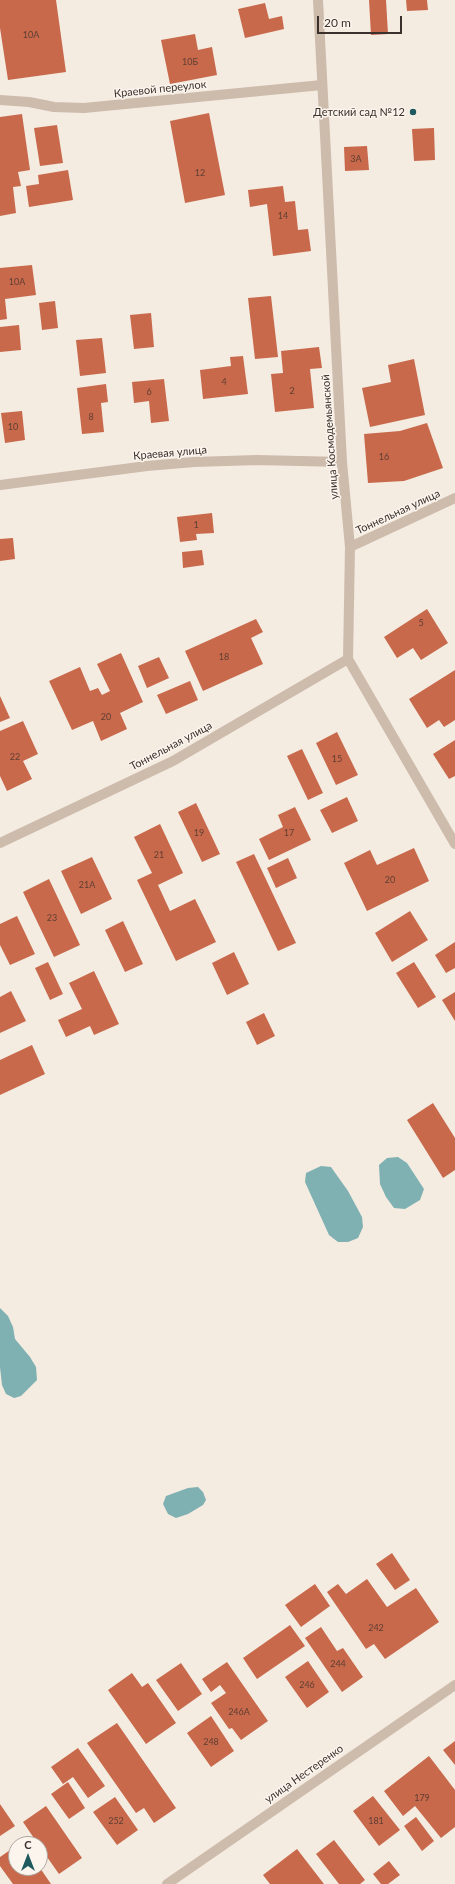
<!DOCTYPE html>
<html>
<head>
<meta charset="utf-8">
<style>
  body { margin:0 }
  #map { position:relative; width:455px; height:1884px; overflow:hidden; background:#f4ebe1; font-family:Lato,sans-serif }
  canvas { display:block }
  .north { position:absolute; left:8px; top:1836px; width:40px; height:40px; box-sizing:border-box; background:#fbf5ee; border:1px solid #aea6a0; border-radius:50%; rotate:0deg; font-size:11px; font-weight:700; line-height:16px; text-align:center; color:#3b302b }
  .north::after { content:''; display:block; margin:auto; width:14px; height:18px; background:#1f5a5e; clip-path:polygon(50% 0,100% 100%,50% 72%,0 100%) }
  .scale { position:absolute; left:317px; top:16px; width:85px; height:18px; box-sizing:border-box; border:2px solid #3b302b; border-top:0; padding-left:5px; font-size:12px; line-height:14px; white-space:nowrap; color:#3b302b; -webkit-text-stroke:3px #fbf5ee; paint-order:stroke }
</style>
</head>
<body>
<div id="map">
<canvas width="455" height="1884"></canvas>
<div class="north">С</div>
<div class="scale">20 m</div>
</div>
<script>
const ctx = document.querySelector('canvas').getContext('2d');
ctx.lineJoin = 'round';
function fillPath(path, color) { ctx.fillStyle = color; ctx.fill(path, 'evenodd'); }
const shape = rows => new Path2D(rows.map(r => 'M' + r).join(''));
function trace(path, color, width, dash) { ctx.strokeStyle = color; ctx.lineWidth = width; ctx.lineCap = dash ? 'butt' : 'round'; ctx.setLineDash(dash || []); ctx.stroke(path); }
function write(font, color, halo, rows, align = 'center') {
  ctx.font = font + ' Lato,sans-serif'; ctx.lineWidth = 3; ctx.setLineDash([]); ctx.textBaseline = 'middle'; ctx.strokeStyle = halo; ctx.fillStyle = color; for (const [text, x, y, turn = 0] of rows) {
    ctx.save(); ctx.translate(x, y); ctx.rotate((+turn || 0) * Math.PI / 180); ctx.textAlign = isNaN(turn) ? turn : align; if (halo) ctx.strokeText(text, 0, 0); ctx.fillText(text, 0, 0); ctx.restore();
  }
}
const water = shape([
  [398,1157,407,1163,424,1189,420,1200,405,1209,394,1208,386,1197,380,1184,379,1165,387,1158],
  [321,1166,331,1167,348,1191,362,1217,363,1227,358,1238,348,1242,338,1242,329,1235,305,1182,306,1173],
  [0,1308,8,1316,13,1327,15,1339,30,1357,36,1367,37,1380,21,1396,14,1398,6,1394,2,1385,0,1367],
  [198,1487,203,1492,206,1500,203,1505,188,1514,176,1518,168,1514,163,1504,166,1496,188,1488]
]);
const building = shape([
  [0,0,56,0,66,72,8,80,0,28],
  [369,0,386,0,388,34,371,35],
  [406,0,427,0,428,10,407,11],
  [265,3,269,19,282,16,284,29,245,38,238,9],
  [195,34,198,50,212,47,217,75,170,84,161,40],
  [209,113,225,195,185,203,170,121],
  [22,114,30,170,18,172,21,186,13,187,16,213,0,216,0,117],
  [57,125,63,163,40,166,34,128],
  [434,128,435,160,414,161,412,129],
  [367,146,369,170,345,171,344,147],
  [68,170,73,200,29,207,26,186,39,184,38,175],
  [283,186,285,202,295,201,298,230,308,229,311,251,273,256,267,204,250,207,248,190],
  [32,265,36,295,5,299,7,319,0,320,0,268],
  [271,296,278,357,255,359,248,298],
  [55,301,58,328,42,330,39,303],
  [151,313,154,347,134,349,130,315],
  [19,325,21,350,0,352,0,327],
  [102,338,106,373,80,376,76,340],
  [319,347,322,368,310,369,314,408,275,412,271,374,283,373,281,351],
  [243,356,248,394,203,399,200,370,231,366,230,357],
  [414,359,425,415,370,427,362,388,391,382,388,365],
  [164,379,169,421,151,423,149,401,134,403,132,382],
  [106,384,108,402,101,403,104,432,82,434,77,388],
  [22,411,25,440,5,443,1,413],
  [427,423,443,468,404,481,368,483,364,434,400,431],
  [212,513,214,533,196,534,197,540,180,542,177,517],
  [13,538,15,559,0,561,0,539],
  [202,550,204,565,183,568,182,552],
  [427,609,448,643,421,660,413,648,397,658,384,637],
  [256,619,263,632,251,638,263,664,203,691,185,651],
  [121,653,143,702,120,713,127,729,101,741,93,721,72,730,49,681,80,667,90,691,98,688,102,695,110,691,97,664],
  [159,657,169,678,147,688,138,666],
  [455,670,455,720,444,727,439,720,427,728,409,699],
  [190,681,198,700,166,714,157,695],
  [0,696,10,718,0,722],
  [23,721,38,754,23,761,32,779,7,791,0,776,0,731],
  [337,732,358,775,336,785,316,743],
  [455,740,455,776,449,779,433,754],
  [302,749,323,793,308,800,287,756],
  [347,797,358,821,332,833,320,810],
  [196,803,220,854,202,862,178,812],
  [295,807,311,840,269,860,259,839,283,827,278,815],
  [160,824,183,873,158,885,170,911,195,899,216,942,176,961,137,880,152,873,134,837],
  [414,848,429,881,367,911,344,863,370,850,377,865],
  [254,854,296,943,278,951,236,862],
  [92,857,112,899,81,914,61,871],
  [288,858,297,878,276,888,267,868],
  [49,879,80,945,54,957,23,892],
  [410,911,428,940,392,962,375,933],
  [17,916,35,954,10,965,0,945,0,924],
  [123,921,143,964,125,972,105,930],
  [455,942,455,968,446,973,435,955],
  [234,952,249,984,227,995,212,963],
  [48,962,63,994,50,1000,35,968],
  [414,962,436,997,418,1008,396,973],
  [94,971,119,1024,94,1035,90,1026,66,1037,58,1020,82,1009,69,983],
  [11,991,26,1021,0,1033,0,997],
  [455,992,455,1021,442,1000],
  [264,1013,275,1036,257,1045,246,1022],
  [32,1045,45,1074,0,1095,0,1060],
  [433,1103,455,1138,455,1170,443,1178,407,1120],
  [392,1553,410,1580,395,1590,376,1564],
  [367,1579,387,1607,416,1588,439,1622,385,1659,374,1644,366,1649,327,1592,338,1584,346,1594],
  [315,1584,330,1606,301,1627,285,1605],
  [290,1625,305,1646,257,1679,243,1658],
  [321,1627,337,1651,343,1648,363,1677,342,1692,305,1638],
  [308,1661,329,1692,307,1708,285,1677],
  [227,1662,268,1721,241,1740,232,1728,229,1729,211,1703,226,1693,220,1685,211,1692,202,1679],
  [181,1663,202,1694,178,1711,156,1680],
  [132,1673,142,1687,148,1683,176,1723,146,1744,108,1690],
  [211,1716,234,1751,211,1767,187,1733],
  [117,1723,176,1808,154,1823,144,1808,136,1813,87,1743],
  [455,1741,455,1765,443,1750],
  [78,1748,105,1786,88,1798,73,1777,63,1784,51,1767],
  [429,1756,455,1790,455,1827,441,1838,415,1806,403,1816,384,1791],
  [68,1782,85,1808,69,1819,51,1794],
  [373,1796,400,1830,379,1846,353,1811],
  [115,1797,138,1830,117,1845,93,1812],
  [0,1804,15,1826,0,1836],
  [46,1806,82,1858,59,1874,40,1847,40,1844,38,1844,23,1822],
  [416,1817,434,1841,422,1851,404,1826],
  [334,1840,365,1880,360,1884,339,1884,316,1854],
  [16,1846,16,1868,40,1868,51,1884,13,1884,0,1866,0,1857],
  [297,1849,324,1884,270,1884,263,1875],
  [389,1861,400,1875,388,1884,381,1884,373,1874]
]);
const service = shape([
  [0,100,29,102,54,107,84,108,322,85],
  [350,547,455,498]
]);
const minor = shape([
  [318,0,342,462,350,547,348,659,455,844],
  [0,485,147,466,194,462,257,460,342,462],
  [0,843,173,761,348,659]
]);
const tertiary = shape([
  [167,1884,455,1685]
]);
const markers = [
  [413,112,4,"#1f5a5e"]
];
const numberNames = [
  ["10А",31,35],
  ["10Б",190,62],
  ["3А",356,159],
  ["12",200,173],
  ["14",283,216],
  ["10А",17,282],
  ["4",224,382],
  ["2",292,391],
  ["6",149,392],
  ["8",91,417],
  ["10",13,427],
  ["16",384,457],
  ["1",196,525],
  ["5",421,623],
  ["18",224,657],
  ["20",106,717],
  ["22",15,757],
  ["15",337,759],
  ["19",199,833],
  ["17",289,833],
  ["21",159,855],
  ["20",390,880],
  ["21А",87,885],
  ["23",52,918],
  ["242",376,1628],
  ["244",338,1664],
  ["246",307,1685],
  ["246А",239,1712],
  ["248",211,1742],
  ["179",422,1798],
  ["252",116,1821],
  ["181",376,1821]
];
const streetNames = [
  ["Краевой переулок",160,89,-6],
  ["улица Космодемьянской",330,437,-94],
  ["Краевая улица",170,453,-5],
  ["Тоннельная улица",398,512,-25],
  ["Тоннельная улица",171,746,-28],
  ["улица Нестеренко",304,1774,-35]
];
const poiNames = [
  ["Детский сад №12",405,112]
];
fillPath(water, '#7fb0b2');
fillPath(building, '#c8694b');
trace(service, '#cdbbac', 10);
trace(minor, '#cdbbac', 10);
trace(tertiary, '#cdbbac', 10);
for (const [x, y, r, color] of markers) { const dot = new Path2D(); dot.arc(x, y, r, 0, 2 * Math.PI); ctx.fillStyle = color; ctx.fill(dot); trace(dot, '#fbf5ee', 1.5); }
write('9px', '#5e3e33', null, numberNames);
write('11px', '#3b302b', '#fbf5ee', streetNames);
write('11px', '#3b302b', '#fbf5ee', poiNames, 'right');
</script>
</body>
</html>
